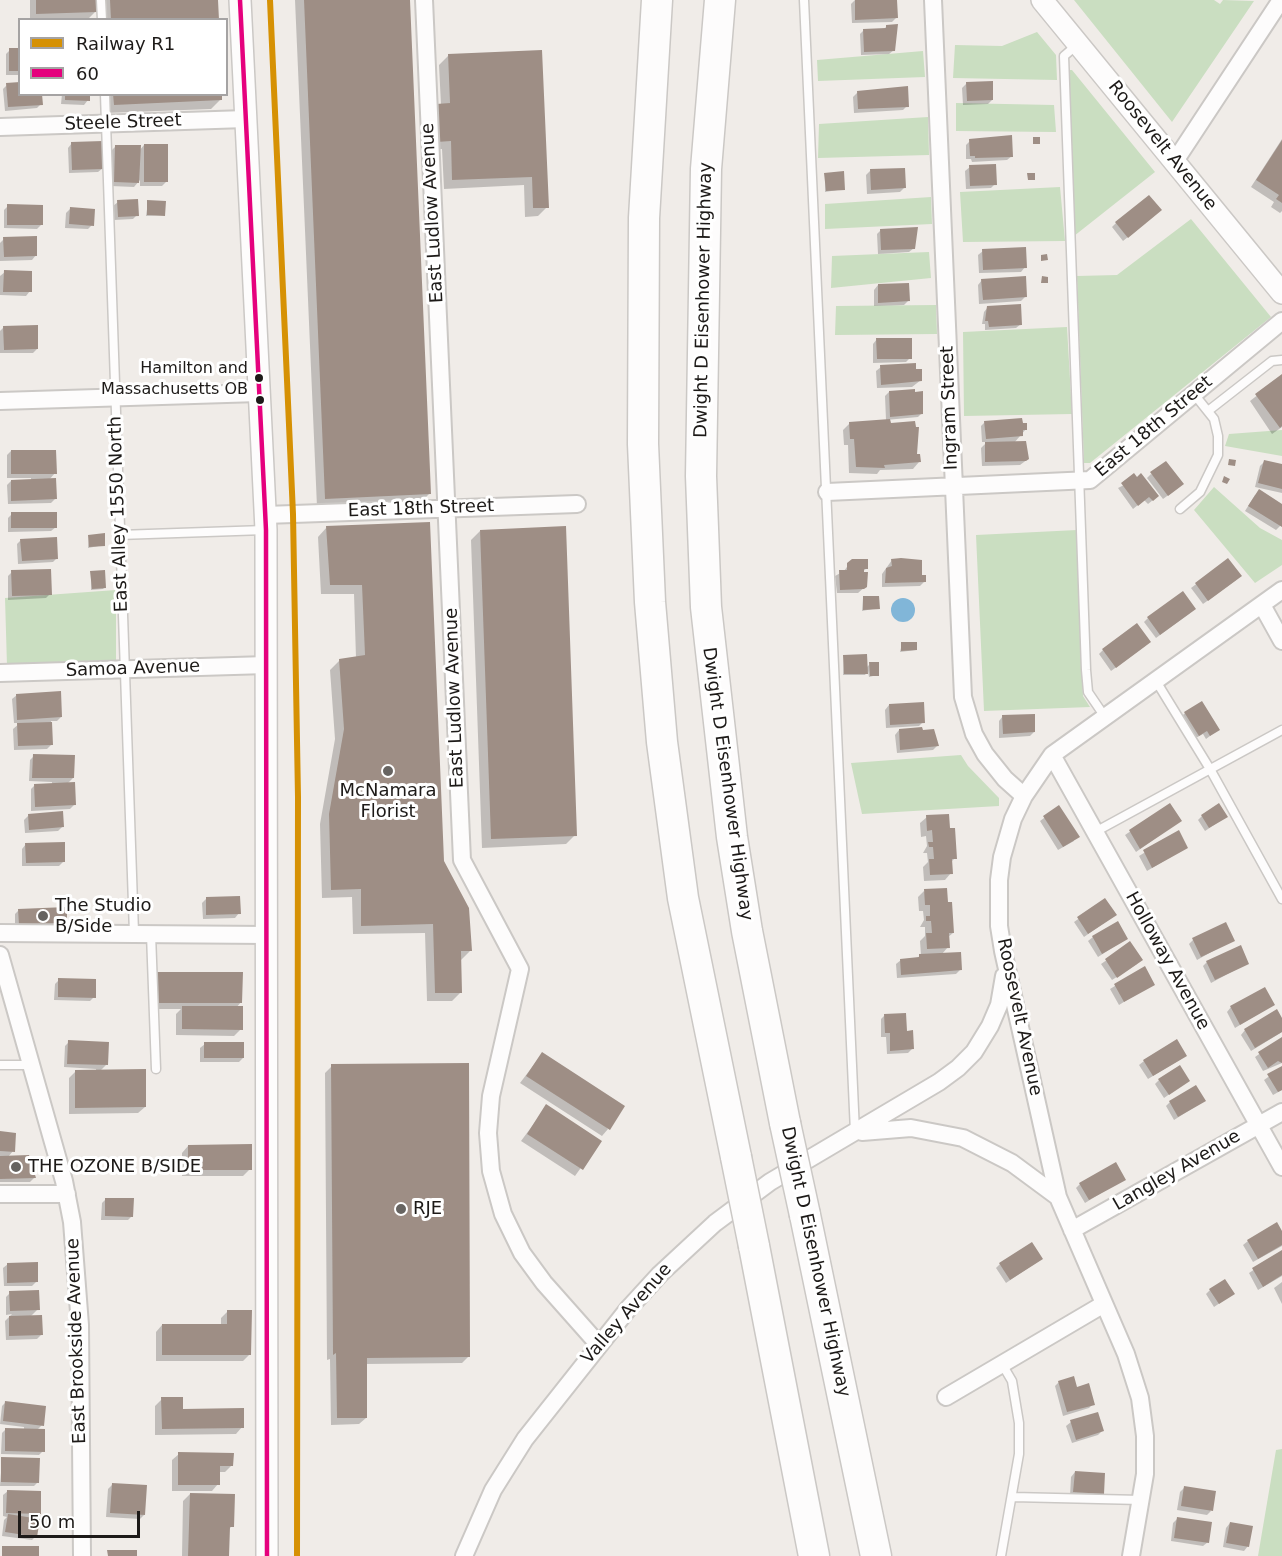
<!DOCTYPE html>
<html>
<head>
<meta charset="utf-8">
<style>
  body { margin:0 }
  #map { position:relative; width:1282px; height:1556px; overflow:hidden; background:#f0ece8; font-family:"DejaVu Sans",sans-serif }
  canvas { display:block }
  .legend { position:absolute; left:18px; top:18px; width:210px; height:78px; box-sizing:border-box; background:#fff; border:2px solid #a5a3a3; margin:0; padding:8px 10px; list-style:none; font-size:18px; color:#1d1a18 }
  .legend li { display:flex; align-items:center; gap:12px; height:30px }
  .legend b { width:30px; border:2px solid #a5a3a3 }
  .scale { position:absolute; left:18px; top:1511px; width:122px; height:27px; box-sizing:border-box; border:3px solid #1d1a18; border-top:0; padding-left:8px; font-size:18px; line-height:21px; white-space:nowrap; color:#1d1a18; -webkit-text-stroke:4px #fff; paint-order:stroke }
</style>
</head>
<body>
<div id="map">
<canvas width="1282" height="1556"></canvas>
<ul class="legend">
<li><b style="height:8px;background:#d69104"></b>Railway R1</li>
<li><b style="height:8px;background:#e5007d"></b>60</li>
</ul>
<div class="scale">50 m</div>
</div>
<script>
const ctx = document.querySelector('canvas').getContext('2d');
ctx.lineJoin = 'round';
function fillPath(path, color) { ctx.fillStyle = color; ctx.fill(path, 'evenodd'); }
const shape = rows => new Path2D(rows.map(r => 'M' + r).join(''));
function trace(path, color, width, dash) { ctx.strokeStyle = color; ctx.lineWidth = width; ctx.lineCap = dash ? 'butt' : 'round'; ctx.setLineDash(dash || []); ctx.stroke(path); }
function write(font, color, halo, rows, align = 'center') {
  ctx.font = font + ' "DejaVu Sans",sans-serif'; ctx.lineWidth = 6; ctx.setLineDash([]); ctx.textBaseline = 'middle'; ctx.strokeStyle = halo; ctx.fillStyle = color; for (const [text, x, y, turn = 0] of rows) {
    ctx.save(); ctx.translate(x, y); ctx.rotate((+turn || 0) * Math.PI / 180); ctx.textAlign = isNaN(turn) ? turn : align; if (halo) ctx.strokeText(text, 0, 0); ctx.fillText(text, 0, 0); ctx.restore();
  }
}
const green = shape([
  [1074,0,1214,0,1220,4,1223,0,1254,1,1172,122],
  [1037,32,1056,55,1057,80,953,78,955,45,1002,46],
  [923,51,925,77,818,81,817,60],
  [1068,70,1072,70,1155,172,1074,236],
  [956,103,1054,105,1056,132,956,131],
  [928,117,929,155,818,158,819,124],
  [1060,187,1065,241,963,242,960,192],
  [931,197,932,224,825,229,825,204],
  [1191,219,1271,317,1090,463,1084,463,1077,276,1117,275],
  [929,252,931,278,831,288,832,256],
  [936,305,937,334,835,335,836,306],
  [1067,327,1072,414,964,416,963,332],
  [1282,430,1282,456,1225,446,1229,434],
  [1214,487,1260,528,1282,540,1282,565,1255,583,1194,510],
  [1077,530,1083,696,1090,707,984,711,976,535],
  [116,590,116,662,7,666,5,598],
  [961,755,968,766,999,798,999,806,862,814,851,763],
  [1282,1449,1282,1556,1258,1556,1276,1450]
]);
const water = shape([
  '891 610a12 12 0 1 1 24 0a12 12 0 1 1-24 0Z'
]);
const shadow = shape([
  [30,0,95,0,95,12,88,19,97,20,30,20],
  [101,0,217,0,218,20,102,20],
  [295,0,409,0,430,493,420,503,317,507],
  [855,0,895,0,896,18,892,22,852,23,851,4],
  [887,26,894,50,889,54,861,55,860,34,864,30,883,30],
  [10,50,20,50,20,75,6,75,6,54],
  [541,52,547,207,538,216,525,217,524,185,444,189,442,149,429,150,441,105,439,65,448,56],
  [967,83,992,100,988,104,963,105,962,88],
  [7,85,20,94,41,104,37,108,5,111,3,89],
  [906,87,907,106,903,110,854,113,853,97,857,93],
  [62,94,89,94,88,100,84,105,61,104],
  [104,94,220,94,220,100,211,109,105,113],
  [1282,139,1282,211,1280,213,1271,207,1274,202,1251,187],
  [970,141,1012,156,1007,160,972,162,971,159,966,159,966,145],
  [72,143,103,168,98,172,69,173,68,148],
  [144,145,166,182,162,186,140,186,140,180,134,187,111,186,112,150,116,146,139,151],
  [970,167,995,184,991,188,966,189,965,171],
  [870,171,904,188,900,192,867,194,866,175],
  [825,174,844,189,825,192],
  [118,202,137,215,133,219,114,220,113,206],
  [148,202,164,215,146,216],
  [8,206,41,225,37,229,4,228,4,210],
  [70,209,92,225,88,229,65,228,66,213],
  [1156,214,1123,241,1112,227,1116,223],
  [881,230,914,248,909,252,878,254,877,234],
  [4,239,36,255,32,260,0,261,0,243],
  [983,251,1025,267,1021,272,979,273,978,255],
  [5,272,30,291,26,296,0,295,0,276],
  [982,280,1025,297,1021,301,979,304,978,285],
  [878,285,908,301,904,305,874,306,874,290],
  [988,307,1021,324,1016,328,985,330,985,324,982,324,984,312],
  [4,327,37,349,33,353,0,353,0,331],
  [877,339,910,358,906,362,873,363,873,344],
  [881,367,915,371,921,380,912,387,877,388,876,371],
  [1282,376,1282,427,1272,434,1250,401],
  [889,392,922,413,918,417,886,420,885,396],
  [985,422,1026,429,1014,443,1028,459,1020,465,982,466,981,448,987,442,982,442,981,426],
  [850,423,914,423,916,455,919,462,913,469,880,470,877,474,849,473,848,445,844,445,843,430],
  [11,451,55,473,49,480,55,499,51,503,8,504,7,485,11,481,31,480,31,478,7,478,7,455],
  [1264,462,1282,466,1282,493,1255,487,1260,466],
  [1151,474,1178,488,1163,499,1147,478],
  [1136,479,1153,500,1148,504,1144,500,1133,509,1118,488],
  [1255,495,1282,506,1282,524,1276,530,1245,511],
  [12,514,56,527,51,531,8,532,8,518],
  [428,523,442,861,470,951,461,960,461,992,452,1001,427,1001,425,933,353,934,352,897,322,898,320,824,335,739,330,670,340,660,356,658,354,594,321,594,318,537,327,527],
  [480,531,575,835,566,844,482,848,471,540],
  [89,536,104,545,88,548],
  [21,540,57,558,53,562,18,564,17,544],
  [852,560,867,568,861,573,866,586,858,593,837,593,835,576,844,571],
  [892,560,920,577,924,582,920,586,882,587,882,574],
  [1228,560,1236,580,1203,604,1191,588],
  [12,572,50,594,46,598,8,600,8,576],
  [91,573,105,587,103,589,91,590],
  [863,598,878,608,862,611],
  [1190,613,1156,638,1144,622,1148,618],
  [902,644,916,650,900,652],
  [1145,646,1111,671,1099,654,1103,650],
  [844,657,866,668,870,664,877,675,869,677,868,671,865,675,843,675],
  [17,695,61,717,57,721,51,721,51,745,47,749,14,750,13,729,20,723,14,723,12,699],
  [889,705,923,722,919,726,886,728,885,710],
  [1185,713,1218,730,1206,739,1203,734,1194,739,1181,717],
  [1003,716,1034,732,1030,736,999,738,999,721],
  [899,730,937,746,933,750,897,753,895,735],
  [34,756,73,778,67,784,74,805,70,809,31,811,31,789,35,785,52,784,52,782,29,781,30,760],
  [1169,805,1180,821,1136,852,1125,835],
  [1059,807,1074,841,1058,850,1040,821],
  [28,816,63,826,58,831,25,833,24,820],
  [1202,816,1226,817,1205,831,1198,820],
  [927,817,949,830,955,858,950,863,951,873,945,880,924,881,923,867,928,862,927,853,923,853,927,846,926,836,921,837,920,823],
  [1178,832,1186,848,1147,871,1139,856],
  [26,844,63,862,59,866,22,866,22,849],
  [924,891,953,933,948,937,948,947,942,954,960,970,956,974,897,978,896,964,901,960,916,959,921,955,920,941,925,936,925,927,920,927,924,920,923,911,919,911,918,897],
  [206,899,239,913,235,918,203,919,202,903],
  [1105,900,1111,918,1084,937,1074,922],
  [19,910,66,923,61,927,15,928,15,914],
  [1093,937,1126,939,1098,957,1088,941],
  [1193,940,1233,940,1197,960,1189,944],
  [1130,944,1137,964,1112,980,1101,964],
  [1207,962,1248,963,1211,983,1203,966],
  [1144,968,1153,984,1119,1005,1110,989],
  [158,973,241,1002,236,1008,241,1029,234,1036,176,1035,176,1014,181,1009,151,1009,151,980],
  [59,980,94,997,90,1001,54,1000,55,984],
  [1273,1005,1235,1028,1227,1012,1231,1007],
  [885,1015,906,1032,912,1049,908,1053,887,1054,886,1037,881,1037,881,1019],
  [1282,1021,1282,1032,1251,1051,1241,1035,1245,1030],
  [1282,1038,1282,1063,1263,1071,1255,1057],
  [69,1042,106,1065,100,1071,145,1107,138,1113,69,1114,69,1078,76,1071,96,1071,96,1069,64,1067,65,1046],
  [205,1044,243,1058,239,1062,200,1062,200,1048],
  [542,1054,608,1129,602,1136,520,1083],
  [1181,1059,1148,1079,1139,1065,1144,1061],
  [332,1066,469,1356,462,1363,365,1364,366,1418,359,1424,331,1425,330,1359,327,1360,325,1073],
  [1282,1067,1282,1090,1273,1095,1264,1080],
  [1159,1080,1188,1081,1164,1098,1155,1084],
  [1204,1101,1174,1120,1166,1106,1170,1102],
  [547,1106,600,1141,575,1176,521,1141],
  [0,1133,13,1151,8,1157,34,1178,30,1182,0,1182],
  [188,1146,250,1169,243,1176,182,1176,182,1153],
  [1124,1179,1085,1203,1076,1188,1080,1184],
  [106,1199,132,1216,128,1220,101,1220,102,1203],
  [1282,1234,1282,1246,1253,1262,1243,1245,1248,1241],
  [1282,1251,1282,1276,1258,1290,1249,1273],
  [1037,1262,1006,1283,996,1268,1000,1264],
  [8,1264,36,1282,32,1286,4,1286,3,1268],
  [1282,1282,1282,1304,1274,1288],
  [1210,1290,1233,1294,1214,1307,1206,1294],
  [10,1293,38,1309,31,1316,41,1335,37,1339,6,1340,5,1321,12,1314,6,1315,6,1297],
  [228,1311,250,1354,243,1361,156,1361,156,1332,162,1325,221,1325,221,1318],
  [1059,1382,1076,1389,1093,1404,1089,1408,1063,1416,1055,1386],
  [162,1399,182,1410,242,1427,236,1434,155,1435,155,1406],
  [6,1402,42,1425,37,1430,43,1451,39,1455,1,1454,2,1433,6,1429,24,1430,24,1427,0,1424,2,1406],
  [1071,1422,1102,1431,1098,1435,1072,1443,1066,1426],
  [179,1454,232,1465,225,1472,219,1472,218,1484,212,1491,172,1491,172,1460],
  [2,1459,38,1482,34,1486,0,1486],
  [1075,1472,1103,1494,1099,1498,1070,1496,1071,1477],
  [112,1485,144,1515,140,1519,106,1517,108,1489],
  [1184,1488,1211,1511,1207,1515,1177,1510,1180,1492],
  [8,1491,39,1513,33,1519,36,1536,32,1540,2,1536,4,1520,7,1517,3,1516,3,1495],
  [190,1494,232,1526,228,1530,227,1556,182,1556,183,1501],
  [1178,1518,1208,1542,1203,1546,1171,1541,1173,1523],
  [1230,1523,1248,1546,1244,1551,1223,1547,1226,1528]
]);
const building = shape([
  [36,0,97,0,97,12,36,14],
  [110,0,218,0,219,20,111,20],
  [304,0,410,0,431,494,325,499],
  [855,0,897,0,898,18,855,20],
  [898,24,895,51,864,52,863,29,886,28,886,25],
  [9,48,20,48,20,71,9,71],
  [542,50,549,208,533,208,532,177,452,180,451,141,437,142,436,104,450,103,448,54],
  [993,81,993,100,967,101,966,82],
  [20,82,20,94,42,94,43,105,8,107,6,83],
  [908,86,909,107,858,109,857,91],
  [65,94,90,94,90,101,65,100],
  [113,94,222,94,222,100,114,105],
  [1012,135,1013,157,975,158,975,156,970,156,969,139],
  [1033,137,1040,137,1040,144,1033,144],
  [1282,140,1282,203,1276,199,1279,195,1256,180],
  [103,141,104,169,72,170,71,142],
  [144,144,168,144,168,182,144,182],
  [115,145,141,145,139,183,114,182],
  [996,164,997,185,970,186,969,165],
  [905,168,906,188,871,190,870,169],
  [844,171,845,190,826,191,824,173],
  [1027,173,1035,173,1035,180,1028,180],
  [1149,195,1162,210,1128,238,1115,222],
  [138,199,139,216,118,217,117,200],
  [147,200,166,201,165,216,147,215],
  [7,204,43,205,43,225,7,225],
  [70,207,95,209,94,226,69,224],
  [918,227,915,249,881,250,880,229],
  [37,236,37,256,4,257,3,237],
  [1026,247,1027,268,983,270,982,249],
  [1047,254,1048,260,1041,261,1041,255],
  [4,270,32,271,32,292,3,292],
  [1026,276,1027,297,983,300,981,279],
  [1042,276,1048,277,1048,283,1041,283],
  [909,283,910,301,878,303,878,284],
  [1021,304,1022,325,989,327,988,321,985,321,987,306],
  [38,325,38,349,4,350,3,326],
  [876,338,912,338,912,359,877,359],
  [916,363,916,369,922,369,922,381,881,385,880,365],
  [1282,374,1282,426,1280,428,1255,394],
  [915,389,915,392,923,391,923,414,890,417,889,391],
  [1022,418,1023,423,1027,423,1027,430,1023,430,1023,436,986,439,984,421],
  [890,419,891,423,915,421,916,427,919,427,917,454,920,454,921,462,884,465,885,468,856,467,854,439,850,439,849,422],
  [1026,441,1029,459,1026,461,985,462,985,442],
  [11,450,56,450,57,474,11,474],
  [1229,459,1236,460,1235,466,1228,465],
  [1264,460,1282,464,1282,489,1258,483],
  [1166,461,1184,484,1168,496,1150,472],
  [1134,473,1137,477,1141,473,1159,496,1153,501,1149,497,1138,506,1121,483],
  [1224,476,1230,479,1227,484,1222,482],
  [56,478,57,499,11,501,11,480],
  [1259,489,1282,504,1282,527,1248,506],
  [11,512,57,512,57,528,11,528],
  [430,522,444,861,469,908,472,951,461,951,462,993,435,993,433,924,361,926,361,889,331,890,329,814,344,729,339,659,365,655,362,585,330,585,326,526],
  [566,526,577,836,491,839,480,530],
  [105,533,105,546,89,547,88,535],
  [57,537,58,559,22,561,20,539],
  [901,558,922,560,922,575,926,575,926,582,885,583,886,568,892,566,891,559],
  [1228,558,1242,576,1208,601,1195,583],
  [852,559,868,559,868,569,864,569,864,572,868,572,867,587,864,589,840,590,839,570,847,570,847,563],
  [51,569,52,595,12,596,11,570],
  [105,570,106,588,92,589,90,571],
  [1183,591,1196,609,1160,635,1147,617],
  [863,596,879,596,880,609,863,610],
  [1137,623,1151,642,1116,668,1102,649],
  [901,642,917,642,917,650,901,651],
  [867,654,868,674,844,674,843,655],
  [869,662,879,662,879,676,870,676],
  [61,691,62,717,17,720,16,694],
  [1202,701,1220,730,1210,736,1207,731,1199,736,1184,712],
  [924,702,925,723,890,725,889,704],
  [1035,714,1035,732,1003,734,1002,715],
  [52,722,53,745,18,746,17,723],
  [922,727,923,730,934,729,939,746,900,750,899,729],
  [33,754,75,755,74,778,32,778],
  [75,782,76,805,35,807,34,784],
  [1170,803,1182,821,1140,849,1129,830],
  [1219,803,1228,817,1209,828,1201,815],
  [1059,805,1080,837,1063,847,1043,816],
  [63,811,64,827,29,830,28,814],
  [949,814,950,828,955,828,957,859,952,859,953,874,930,875,929,859,934,859,933,847,929,847,928,842,933,842,932,830,927,831,926,815],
  [1179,830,1188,848,1152,868,1143,850],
  [65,842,65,862,26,863,25,843],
  [947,888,948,902,952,902,954,933,949,933,950,948,927,949,926,933,932,933,931,921,926,921,926,916,930,916,930,905,925,905,924,889],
  [240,896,241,914,206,915,206,897],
  [1105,898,1117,915,1088,934,1077,917],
  [67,907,67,923,19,925,18,909],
  [1118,921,1128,939,1102,954,1092,936],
  [1226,922,1235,941,1201,957,1192,938],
  [1130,941,1143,960,1117,978,1105,959],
  [1241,945,1249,964,1215,980,1206,961],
  [961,952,962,970,901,975,900,959,919,957,919,954],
  [1145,966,1155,985,1124,1002,1114,984],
  [157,972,243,972,242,1003,157,1003],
  [58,978,96,979,96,998,58,997],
  [1265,987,1275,1005,1240,1025,1230,1006],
  [182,1006,243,1006,243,1030,182,1029],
  [1277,1009,1282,1018,1282,1032,1255,1048,1244,1029],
  [906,1013,907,1031,913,1030,914,1049,890,1051,890,1033,885,1033,884,1014],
  [1282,1037,1282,1063,1278,1061,1268,1068,1258,1052],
  [1177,1039,1187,1056,1153,1076,1143,1060],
  [68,1040,109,1042,108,1065,67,1064],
  [204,1042,244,1042,244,1058,204,1058],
  [542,1052,625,1106,610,1130,526,1076],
  [469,1063,470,1357,367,1358,367,1418,337,1418,336,1353,333,1355,331,1064],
  [1180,1065,1190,1081,1169,1095,1158,1079],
  [1282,1066,1282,1090,1278,1092,1267,1074],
  [146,1069,146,1107,75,1108,75,1070],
  [1196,1085,1206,1101,1178,1117,1169,1101],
  [546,1104,602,1141,583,1170,527,1134],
  [0,1131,16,1133,15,1152,0,1151],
  [252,1144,252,1170,188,1170,188,1145],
  [29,1155,36,1178,0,1179,0,1156],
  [1116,1162,1126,1180,1089,1200,1079,1183],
  [105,1198,134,1198,133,1217,105,1216],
  [1277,1222,1282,1231,1282,1245,1258,1259,1247,1240],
  [1032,1242,1043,1259,1010,1280,999,1263],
  [1282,1250,1282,1275,1263,1287,1252,1268],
  [38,1262,38,1282,7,1283,7,1263],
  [1225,1279,1235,1294,1219,1304,1209,1289],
  [39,1290,40,1310,10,1311,9,1291],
  [227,1310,252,1310,251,1355,162,1355,162,1324,227,1324],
  [42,1315,43,1335,9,1336,9,1316],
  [1074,1376,1077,1387,1089,1383,1095,1405,1067,1412,1058,1381],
  [161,1397,183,1397,183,1409,244,1408,244,1428,162,1429],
  [5,1401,46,1406,44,1426,3,1421],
  [1098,1412,1104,1431,1076,1440,1070,1420],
  [5,1428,45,1429,45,1452,5,1451],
  [178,1452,234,1453,233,1466,220,1466,220,1485,178,1485],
  [1,1457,40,1458,39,1483,1,1482],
  [1075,1471,1105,1473,1104,1494,1073,1492],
  [112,1483,147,1485,145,1515,110,1513],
  [1184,1486,1216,1491,1213,1511,1181,1506],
  [7,1490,41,1491,41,1514,6,1513],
  [190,1493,235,1494,234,1527,230,1527,229,1556,188,1556],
  [8,1514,40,1519,37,1537,5,1532],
  [1177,1517,1212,1522,1209,1543,1174,1538],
  [1230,1522,1253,1526,1249,1547,1226,1543],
  [2,1546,39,1546,39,1556,2,1556],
  [107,1550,137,1550,137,1556,108,1556]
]);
const service = shape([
  [101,0,102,20],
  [804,0,855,1132],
  [1078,44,1064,56,1086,670,1088,692,1105,717],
  [105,94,134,933],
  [1208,411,1272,361,1282,360],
  [1180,509,1200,492,1218,455,1218,436,1214,419,1194,394],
  [119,535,265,530],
  [1156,681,1210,769,1282,899],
  [1095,832,1282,730],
  [151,934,156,1069],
  [0,1065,31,1065],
  [1013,1497,1141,1500],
  [1001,1556,1019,1454,1019,1423,1012,1381,1002,1364]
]);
const minor = shape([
  [424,0,462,860,520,969,491,1096,488,1133,491,1171,503,1214,522,1253,544,1283,599,1345],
  [933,0,963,697,974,734,985,754,1005,779,1024,796],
  [0,127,246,119],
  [1175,161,1281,0],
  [0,401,259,393],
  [827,492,1090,480,1282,321],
  [265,515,577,504],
  [1262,605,1282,641],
  [0,673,267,665],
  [1052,755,1282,1167],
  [0,933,267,935],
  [0,955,64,1181,72,1222,80,1325,82,1556],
  [862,1132,911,1128,963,1138,1012,1163,1058,1197],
  [0,1194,67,1194],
  [1072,1230,1282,1112],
  [946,1397,1104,1304],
  [464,1556,493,1490,525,1439,628,1309,660,1274,715,1223,770,1182,939,1082,958,1068,974,1052,990,1026,999,1005,1004,976],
  [1131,1556,1145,1474,1145,1436,1140,1398,1126,1354,1058,1197,1003,951,999,926,999,880,1002,857,1013,819,1024,796,1052,755,1282,590]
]);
const tertiary = shape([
  [240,0,266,530,267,1556],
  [1042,0,1282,293]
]);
const motorway = shape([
  [657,0,644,218,643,444,650,602,662,742,683,898,736,1157],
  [720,0,706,169,701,476,706,607,732,837,747,931,785,1123],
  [805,1215,876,1556],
  [754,1246,814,1556]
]);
const motorwayBridge = shape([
  [785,1123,805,1215],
  [736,1157,754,1246]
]);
const bus1 = shape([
  [240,0,266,530,267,1556]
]);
const rail1 = shape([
  [270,0,293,514,298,797,297,1556]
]);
const markers = [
  [259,378,5,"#1d1a18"],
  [260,400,5,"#1d1a18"],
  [388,771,6,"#676461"],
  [43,916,6,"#676461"],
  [16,1167,6,"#676461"],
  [401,1209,6,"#676461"]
];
const busNames = [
  ["Hamilton and",248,369],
  ["Massachusetts OB",248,390]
];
const streetNames = [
  ["Steele Street",123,123,-2],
  ["Roosevelt Avenue",1162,146,51],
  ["East Ludlow Avenue",433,213,-93],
  ["Dwight D Eisenhower Highway",704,300,-89],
  ["Ingram Street",950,408,-92],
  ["East 18th Street",1154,427,-40],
  ["East 18th Street",421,509,-2],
  ["East Alley 1550 North",119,514,-92],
  ["Samoa Avenue",133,669,-2],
  ["East Ludlow Avenue",455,698,-92],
  ["Dwight D Eisenhower Highway",727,784,82],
  ["Holloway Avenue",1167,961,61],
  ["Roosevelt Avenue",1019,1017,78],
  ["Langley Avenue",1177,1171,-30],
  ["Dwight D Eisenhower Highway",815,1262,78],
  ["Valley Avenue",627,1314,-49],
  ["East Brookside Avenue",77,1341,-92]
];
const poiNames = [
  ["McNamara",388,791,"center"],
  ["Florist",388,812,"center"],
  ["The Studio",55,906],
  ["B/Side",55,927],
  ["THE OZONE B/SIDE",28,1167],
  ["RJE",413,1209]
];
fillPath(green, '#cadec1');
fillPath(water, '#81b6d8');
fillPath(shadow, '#0003');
fillPath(building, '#9e8e85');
trace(service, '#cbc8c5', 11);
trace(minor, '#cbc8c5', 20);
trace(tertiary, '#cbc8c5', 24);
trace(motorway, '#cbc8c5', 33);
trace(service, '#fdfcfc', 8);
trace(minor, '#fdfcfc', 16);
trace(tertiary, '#fdfcfc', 21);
trace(motorway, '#fdfcfc', 30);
trace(motorwayBridge, '#cbc8c5', 33, []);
trace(motorwayBridge, '#fdfcfc', 30);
trace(bus1, '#e5007d', 4.5);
trace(rail1, '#d69104', 6);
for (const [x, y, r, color] of markers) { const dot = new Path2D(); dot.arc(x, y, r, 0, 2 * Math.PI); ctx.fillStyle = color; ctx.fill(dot); trace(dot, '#fff', 2); }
write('16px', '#1d1a18', '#fff', busNames, 'right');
write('18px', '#1d1a18', '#fff', streetNames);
write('18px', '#1d1a18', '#fff', poiNames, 'left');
</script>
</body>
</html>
